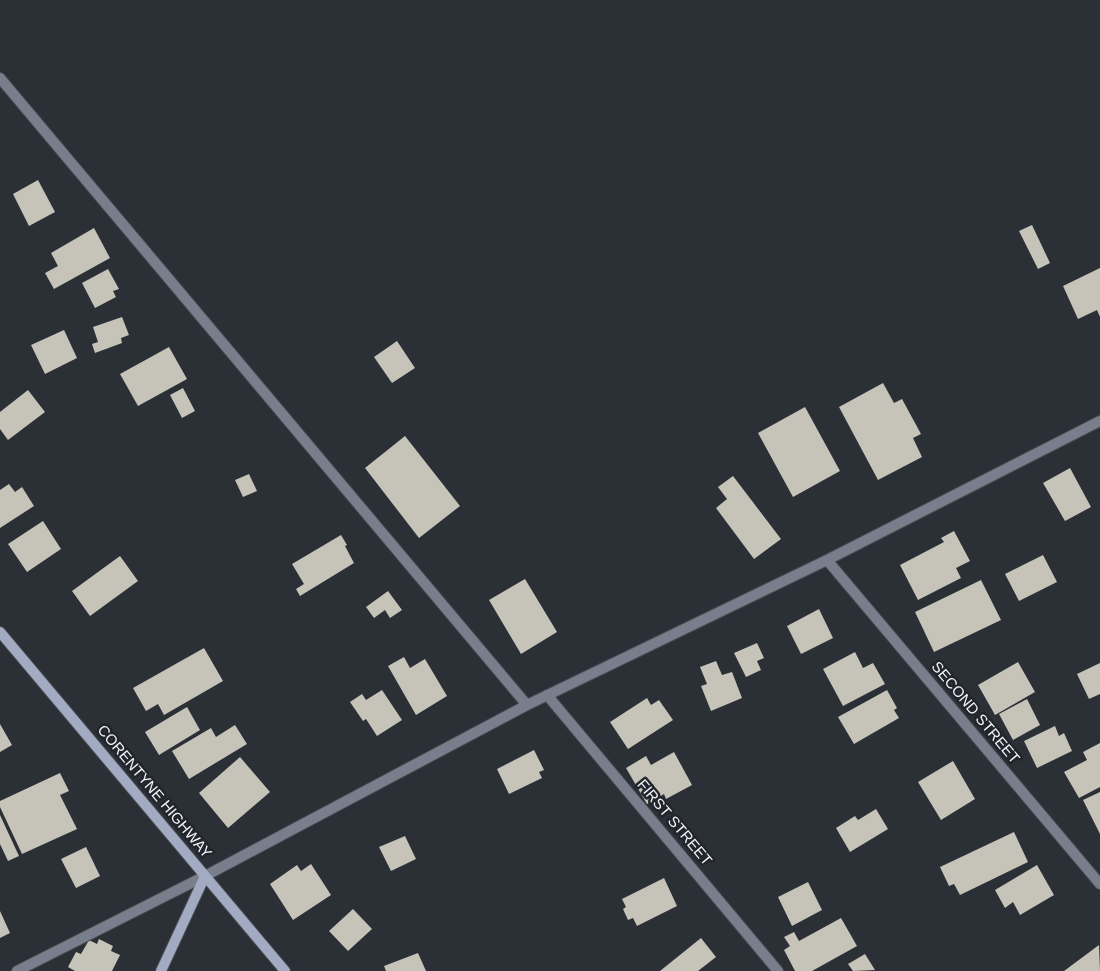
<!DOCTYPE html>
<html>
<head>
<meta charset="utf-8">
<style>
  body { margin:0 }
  canvas { display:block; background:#2b2f36 }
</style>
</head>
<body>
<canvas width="1100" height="971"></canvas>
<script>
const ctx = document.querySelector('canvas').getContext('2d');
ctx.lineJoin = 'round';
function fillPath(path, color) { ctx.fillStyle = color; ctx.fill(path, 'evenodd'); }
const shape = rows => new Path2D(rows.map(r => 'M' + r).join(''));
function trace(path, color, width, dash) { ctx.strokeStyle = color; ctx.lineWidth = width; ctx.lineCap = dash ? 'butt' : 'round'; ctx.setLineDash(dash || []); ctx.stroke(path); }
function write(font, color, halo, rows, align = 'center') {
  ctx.font = font + ' Arial,sans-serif'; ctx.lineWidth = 5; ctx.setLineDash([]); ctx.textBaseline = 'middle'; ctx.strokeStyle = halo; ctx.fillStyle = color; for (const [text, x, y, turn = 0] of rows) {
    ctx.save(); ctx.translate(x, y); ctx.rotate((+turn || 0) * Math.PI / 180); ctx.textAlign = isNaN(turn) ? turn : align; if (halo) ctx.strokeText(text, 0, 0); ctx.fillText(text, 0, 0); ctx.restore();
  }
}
const building = shape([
  [38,180,55,212,29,226,13,194],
  [1032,225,1050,263,1038,269,1019,231],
  [94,228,110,258,54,289,45,273,58,266,51,253],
  [1100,268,1100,317,1097,310,1078,319,1063,286],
  [108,269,119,289,113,291,116,297,95,308,82,283],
  [122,317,129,335,121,338,122,343,95,353,92,344,98,342,93,327],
  [64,330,77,358,45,374,31,345],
  [397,341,415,368,392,383,374,357],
  [169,347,187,379,138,406,120,374],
  [883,383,894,403,902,399,921,434,913,438,922,457,878,480,839,407],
  [183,388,195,411,182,418,170,395],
  [28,390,45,412,8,440,0,429,0,412],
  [805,407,840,471,793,497,758,433],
  [405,436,460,506,419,538,365,468],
  [1070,468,1091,507,1065,521,1043,483],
  [249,474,257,491,243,497,235,480],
  [733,476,781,539,754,559,716,508,727,499,718,487],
  [9,484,15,492,22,487,34,506,0,528,0,490],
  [43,521,61,549,27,572,8,544],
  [954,531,970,561,956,568,961,578,918,600,900,565,944,542,941,538],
  [341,535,347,545,345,546,354,563,300,596,296,589,304,584,292,564],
  [1043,555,1057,582,1019,601,1005,574],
  [120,556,138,581,90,616,72,591],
  [525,579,557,632,521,654,489,600],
  [981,580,1001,620,934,652,915,612],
  [388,591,402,610,390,618,385,610,374,618,366,607],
  [819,609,833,638,801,654,787,626],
  [757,643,764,658,757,661,761,670,746,677,734,653],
  [204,648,223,681,164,715,158,704,146,711,133,688],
  [855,652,863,668,873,663,885,684,843,706,823,669],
  [404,657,410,668,425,659,447,696,416,715,388,666],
  [716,661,722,675,732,672,742,698,711,711,701,686,707,684,700,667],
  [1018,662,1035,692,995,715,978,685],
  [1100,663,1100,694,1089,699,1077,674],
  [382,690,402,720,377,736,366,719,363,721,350,702,362,694,366,700],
  [887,690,897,708,894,710,899,718,854,744,838,717],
  [647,698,651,705,659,700,673,720,628,749,610,722],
  [1027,699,1040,725,1013,740,999,714],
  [187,707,200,730,159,755,145,732],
  [0,724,12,745,0,752],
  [235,725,247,744,189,779,172,751,211,728,216,737],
  [1055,726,1059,736,1064,733,1072,751,1037,768,1024,741],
  [1100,743,1100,787,1079,798,1064,772,1087,760,1083,752],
  [534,750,544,770,539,772,542,778,509,794,497,769],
  [674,752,692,785,666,799,664,794,647,804,626,768,646,756,651,765],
  [240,757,270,792,228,828,199,793],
  [953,761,975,799,941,820,918,782],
  [60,773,69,791,60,795,77,829,22,854,0,807,0,801],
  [1100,792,1100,834,1083,800],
  [876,809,888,829,850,852,836,828,855,816,858,820],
  [0,815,19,856,8,861,0,844],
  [1014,832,1028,862,960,895,954,884,949,886,940,867],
  [405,836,416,859,391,871,379,847],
  [86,847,100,876,76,888,61,859],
  [311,864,331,895,293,920,270,884,297,865,301,871],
  [1037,865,1054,895,1020,915,1013,902,1005,908,995,890],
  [664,878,677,906,637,926,633,918,628,920,623,909,626,907,622,899],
  [808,882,822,910,792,926,778,897],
  [353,909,372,929,348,951,329,931],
  [0,911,10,933,0,938],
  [841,918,857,946,812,971,795,971,784,950,790,946,784,937,794,932,799,941],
  [701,938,716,957,698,971,660,971],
  [99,939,113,946,111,951,120,955,112,971,75,971,68,967,76,952,81,954,89,940,97,944],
  [1099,945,1100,971,1064,971],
  [418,953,426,971,386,971,384,966],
  [865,954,875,970,853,971,848,964]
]);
const street = shape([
  [0,78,527,705],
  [827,560,1100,884],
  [547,695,778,971],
  [17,971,205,876,527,705,827,560,1100,421]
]);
const secondary = shape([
  [0,632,285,971],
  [161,971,205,876]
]);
const streetNames = [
  ["SECOND STREET",975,713,50],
  ["CORENTYNE HIGHWAY",154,792,50],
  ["FIRST STREET",674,823,50]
];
fillPath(building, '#c6c3b9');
trace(street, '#474b51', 12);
trace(secondary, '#474b51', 12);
trace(street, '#787e8c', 10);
trace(secondary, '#a2abc2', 10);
write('15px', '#f2f4f9', '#22252c', streetNames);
</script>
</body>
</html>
